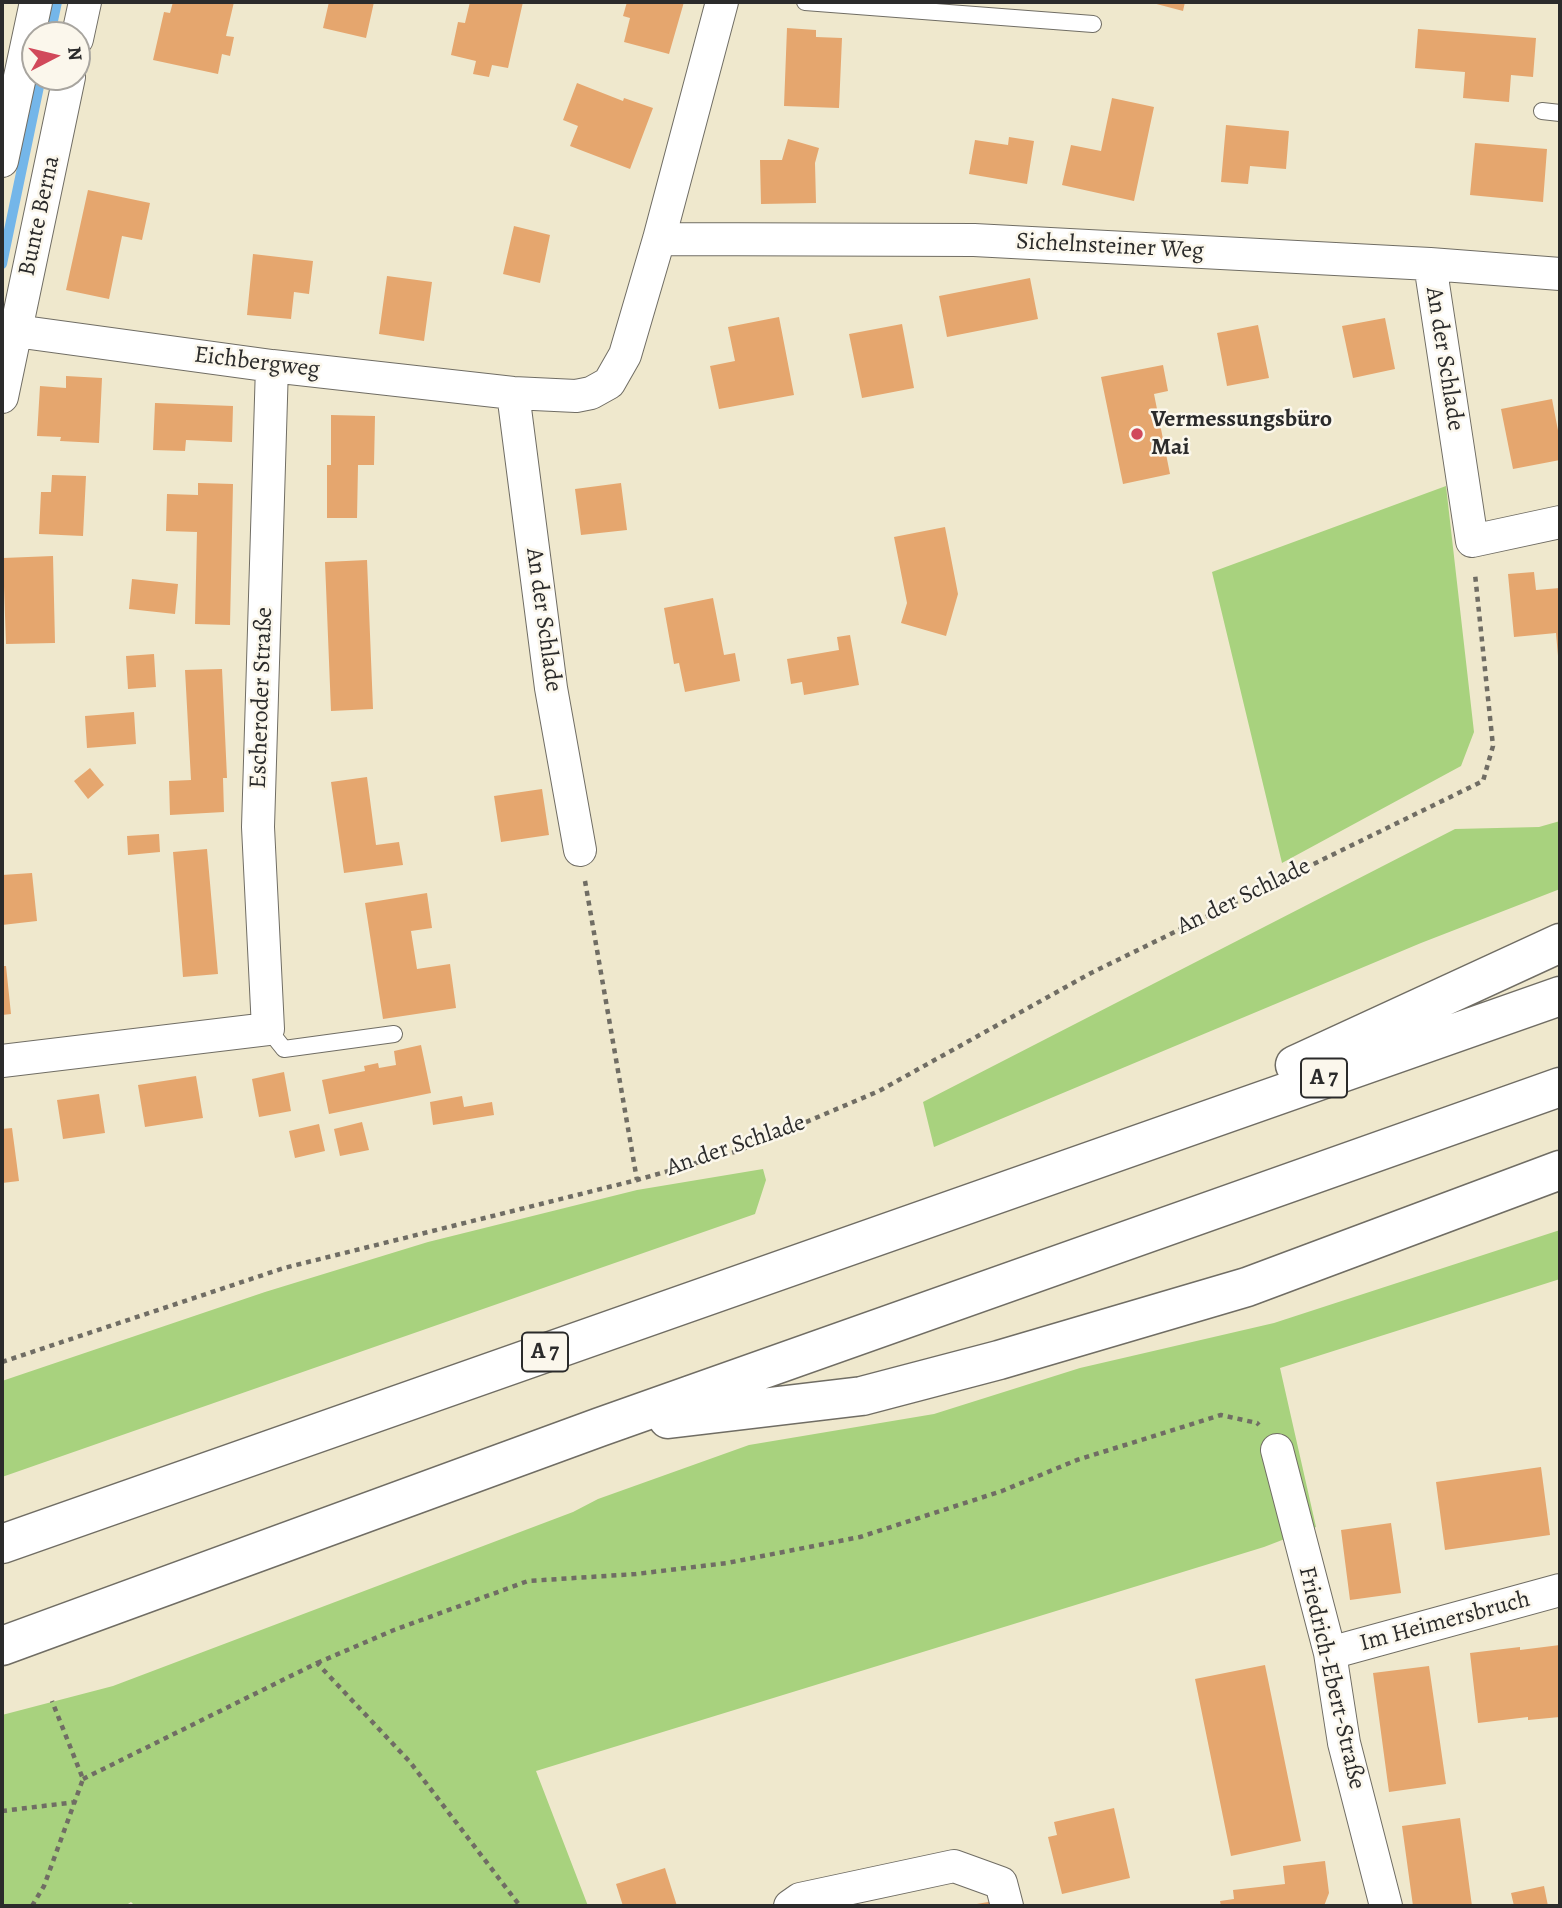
<!DOCTYPE html>
<html>
<head>
<meta charset="utf-8">
<style>
  body { margin:0 }
  #map { position:relative; width:1562px; height:1908px; overflow:hidden; background:#efe8cd; font-family:Alegreya,serif }
  canvas { display:block }
  .frame { position:absolute; inset:0; border:4px solid #2b2b2b; pointer-events:none }
  .north { position:absolute; left:21px; top:21px; width:70px; height:70px; box-sizing:border-box; background:#fbf7ec; border:2px solid #a8a59f; border-radius:50%; rotate:83deg; font-size:19px; font-weight:700; line-height:28px; text-align:center; color:#2b2b2b }
  .north::after { content:''; display:block; margin:auto; width:24px; height:32px; background:#d1495b; clip-path:polygon(50% 0,100% 100%,50% 72%,0 100%) }
</style>
</head>
<body>
<div id="map">
<canvas width="1562" height="1908"></canvas>
<div class="frame"></div>
<div class="north">N</div>
</div>
<script>
const ctx = document.querySelector('canvas').getContext('2d');
ctx.lineJoin = 'round';
function fillPath(path, color) { ctx.fillStyle = color; ctx.fill(path, 'evenodd'); }
const shape = rows => new Path2D(rows.map(r => 'M' + r).join(''));
function trace(path, color, width, dash) { ctx.strokeStyle = color; ctx.lineWidth = width; ctx.lineCap = dash ? 'butt' : 'round'; ctx.setLineDash(dash || []); ctx.stroke(path); }
function write(font, color, halo, rows, align = 'center') {
  ctx.font = font + ' Alegreya,serif'; ctx.lineWidth = 5; ctx.setLineDash([]); ctx.textBaseline = 'middle'; ctx.strokeStyle = halo; ctx.fillStyle = color; for (const [text, x, y, turn = 0] of rows) {
    ctx.save(); ctx.translate(x, y); ctx.rotate((+turn || 0) * Math.PI / 180); ctx.textAlign = isNaN(turn) ? turn : align; if (halo) ctx.strokeText(text, 0, 0); ctx.fillText(text, 0, 0); ctx.restore();
  }
}
const green = shape([
  [1446,486,1474,732,1461,766,1282,863,1212,572],
  [1560,821,1560,889,1421,943,934,1147,923,1102,1455,829,1539,827],
  [763,1169,766,1180,755,1214,2,1477,2,1381,265,1292,428,1242,637,1190],
  [1560,1230,1560,1279,1280,1368,1316,1527,1264,1547,536,1771,588,1906,135,1906,131,1902,125,1906,2,1906,2,1715,113,1686,573,1512,598,1499,749,1445,934,1414,1080,1368,1274,1323]
]);
const stream = shape([
  [50,35,57,2],
  [2,264,41,77]
]);
const building = shape([
  [173,2,234,2,226,36,234,37,230,56,222,54,218,74,153,60,164,12,170,13],
  [329,2,374,2,366,38,323,28],
  [470,2,523,2,508,68,492,65,489,77,473,74,476,61,451,55,458,22,465,23],
  [627,2,684,2,669,54,624,42,630,18,623,16],
  [1149,2,1185,2,1183,11],
  [787,28,816,30,816,37,842,38,839,108,784,106],
  [1418,29,1536,38,1533,77,1511,75,1509,102,1463,98,1465,72,1415,68],
  [577,83,623,101,624,98,653,108,630,169,570,146,578,126,563,120],
  [1112,98,1154,107,1134,201,1062,185,1071,145,1101,151],
  [1226,125,1289,131,1286,169,1250,166,1248,184,1221,182],
  [1009,137,1034,141,1027,184,969,174,975,140,1008,145],
  [788,139,819,148,815,163,816,203,761,204,760,160,782,160],
  [1475,143,1547,149,1543,202,1470,195],
  [88,190,150,203,142,240,122,236,109,299,66,290],
  [514,226,550,235,540,283,503,274],
  [253,254,313,261,309,294,294,292,291,319,247,315],
  [387,276,432,282,424,341,379,334],
  [1030,278,1038,319,947,337,939,296],
  [779,317,794,395,719,409,710,366,735,361,728,327],
  [1385,318,1395,369,1353,378,1342,326],
  [902,324,914,388,862,398,849,334],
  [1258,325,1269,378,1227,386,1217,333],
  [1163,365,1168,391,1154,394,1170,474,1123,484,1101,377],
  [66,376,102,378,99,443,60,441,61,437,37,436,40,386,66,388],
  [1552,399,1560,441,1560,460,1513,469,1501,409],
  [155,403,233,406,232,442,186,440,185,451,153,450],
  [331,415,375,416,374,465,358,465,357,518,327,518,327,465,331,465],
  [52,475,86,476,83,536,39,534,41,492,51,492],
  [198,483,233,484,230,625,195,624,197,532,166,531,167,494,198,495],
  [621,483,627,530,581,535,575,489],
  [945,527,958,594,946,636,901,623,907,603,894,537],
  [53,556,55,643,6,644,3,558],
  [367,560,373,709,331,711,325,562],
  [1534,572,1536,590,1560,588,1560,656,1558,656,1556,633,1514,637,1508,574],
  [132,579,178,584,175,614,129,609],
  [713,598,724,655,735,653,740,681,685,692,679,663,674,664,664,608],
  [850,635,859,685,804,695,802,682,791,684,787,659,839,650,837,637],
  [154,654,156,687,128,689,126,656],
  [222,669,227,778,223,778,224,812,170,815,169,781,191,780,185,670],
  [134,712,136,744,87,748,85,716],
  [90,768,104,785,88,799,74,781],
  [367,777,376,845,399,842,403,865,344,873,331,782],
  [542,789,549,835,501,842,494,796],
  [159,834,160,852,128,855,127,836],
  [207,849,218,974,183,977,173,852],
  [32,873,37,921,2,925,2,875],
  [427,893,432,928,411,931,417,969,450,964,456,1008,383,1019,365,903],
  [2,966,6,966,11,1014,2,1015],
  [421,1045,431,1093,329,1114,322,1080,365,1071,364,1066,378,1063,379,1068,396,1065,394,1051],
  [284,1072,291,1111,259,1117,252,1079],
  [196,1076,203,1118,145,1127,138,1085],
  [99,1094,105,1133,63,1139,57,1100],
  [462,1096,464,1107,492,1102,494,1115,433,1125,430,1102],
  [362,1122,369,1150,340,1156,334,1129],
  [319,1124,325,1151,295,1158,289,1131],
  [12,1128,19,1181,2,1183,2,1129],
  [1541,1467,1550,1535,1445,1550,1436,1482],
  [1391,1523,1401,1593,1350,1600,1341,1530],
  [1560,1645,1560,1717,1528,1720,1528,1717,1478,1723,1470,1653,1520,1647,1520,1650],
  [1265,1665,1301,1841,1231,1856,1195,1679],
  [1429,1666,1446,1784,1389,1792,1373,1673],
  [1114,1808,1130,1878,1062,1894,1048,1837,1057,1835,1054,1822],
  [1460,1818,1472,1906,1413,1906,1402,1826],
  [1325,1861,1329,1893,1324,1906,1221,1906,1220,1901,1234,1899,1233,1890,1285,1884,1283,1866],
  [665,1868,677,1906,623,1906,616,1884],
  [1544,1886,1548,1906,1514,1906,1511,1893],
  [994,1901,995,1906,971,1906,971,1905]
]);
const path = shape([
  [585,881,637,1180],
  [2,1362,284,1268,637,1180,738,1151,879,1091,1091,973,1483,781,1493,746,1475,574],
  [317,1663,394,1630,528,1581,636,1574,727,1563,860,1537,1002,1491,1077,1460,1221,1415,1257,1423,1259,1425],
  [83,1779,317,1663,410,1762,520,1906],
  [2,1811,76,1802],
  [32,1906,44,1886,83,1779,52,1701]
]);
const lane = shape([
  [805,2,1093,24],
  [1542,111,1560,113],
  [268,1029,284,1049,394,1034]
]);
const street = shape([
  [77,39,85,2],
  [2,161,36,2],
  [659,239,974,240,1430,264,1560,274],
  [1430,264,1472,541,1560,522],
  [2,329,272,366,513,393,576,396,591,393,609,383,625,355,659,239,722,2],
  [513,393,551,688,580,850],
  [2,397,69,77],
  [2,1061,268,1029,258,827,272,366],
  [1277,1450,1330,1653,1344,1743,1386,1906],
  [1330,1653,1560,1590],
  [790,1906,800,1899,954,1866,1001,1883,1007,1906]
]);
const highway = shape([
  [1295,1065,1560,943],
  [668,1419,862,1396,999,1360,1247,1287,1560,1170],
  [2,1544,1560,996],
  [2,1646,600,1427,1560,1087]
]);
const markers = [
  [1137,434,7,"#d1495b"]
];
const shields = [
  [1324,1078,46],
  [545,1352,46]
];
const shieldNames = [
  ["A 7",1324,1078],
  ["A 7",545,1352]
];
const streetNames = [
  ["Bunte Berna",40,216,-78],
  ["Sichelnsteiner Weg",1110,247,3],
  ["An der Schlade",1444,359,81],
  ["Eichbergweg",257,363,7],
  ["An der Schlade",543,620,82],
  ["Escheroder Straße",262,698,-88],
  ["An der Schlade",1244,897,-26],
  ["An der Schlade",736,1146,-19],
  ["Im Heimersbruch",1445,1622,-15],
  ["Friedrich-Ebert-Straße",1331,1678,77]
];
const poiNames = [
  ["Vermessungsbüro",1151,420],
  ["Mai",1151,448]
];
fillPath(green, '#a8d27e');
trace(stream, '#74b6e9', 10);
fillPath(building, '#e5a66e');
trace(lane, '#706d64', 18);
trace(street, '#706d64', 34);
trace(highway, '#706d64', 41);
trace(path, '#706d64', 4.5, [5, 5]);
trace(lane, '#fff', 16);
trace(street, '#fff', 32);
trace(highway, '#fff', 38);
for (const [x, y, r, color] of markers) { const dot = new Path2D(); dot.arc(x, y, r, 0, 2 * Math.PI); ctx.fillStyle = color; ctx.fill(dot); trace(dot, '#fbf7ec', 2.5); }
for (const [x, y, w] of shields) { const box = new Path2D(); box.roundRect(x - w / 2, y - 19.5, w, 39, 5); ctx.fillStyle = '#fbf7ec'; ctx.fill(box); trace(box, '#2b2b2b', 2); }
write('bold 23px', '#2b2b2b', null, shieldNames);
write('24px', '#2b2b2b', '#fbf7ec', streetNames);
write('bold 24px', '#2b2b2b', '#fbf7ec', poiNames, 'left');
</script>
</body>
</html>
